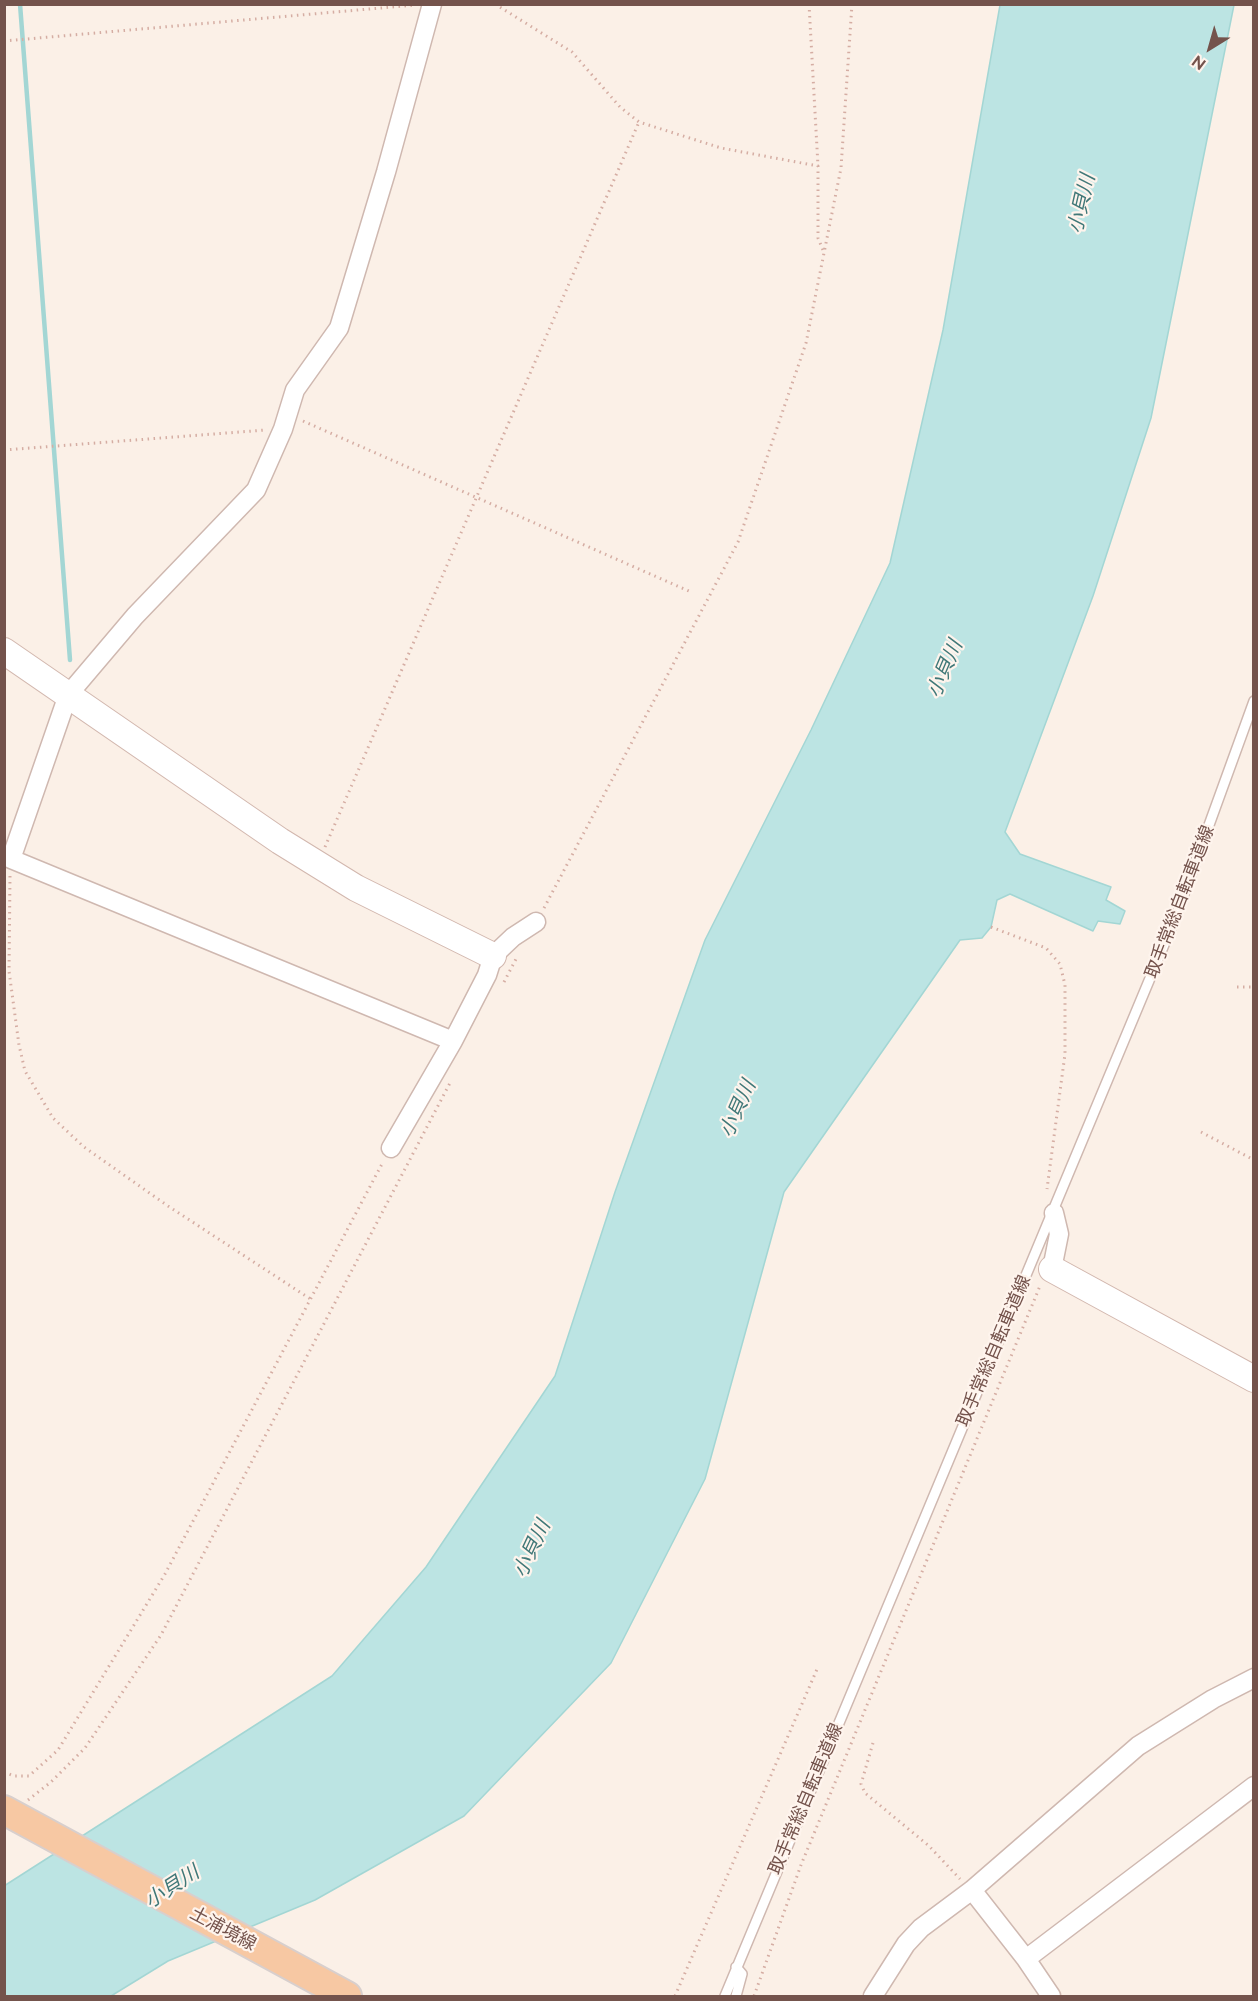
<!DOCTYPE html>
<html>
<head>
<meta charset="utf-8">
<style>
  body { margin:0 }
  #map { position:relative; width:1258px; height:2001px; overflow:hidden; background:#fbf0e7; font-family:Raleway,sans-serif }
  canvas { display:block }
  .frame { position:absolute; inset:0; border:6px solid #74534c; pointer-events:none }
  .north { position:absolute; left:1180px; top:18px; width:60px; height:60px; -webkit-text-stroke:4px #fef4ed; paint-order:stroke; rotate:217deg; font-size:16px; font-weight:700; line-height:24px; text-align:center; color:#74534c }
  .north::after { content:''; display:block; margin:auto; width:21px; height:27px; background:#74534c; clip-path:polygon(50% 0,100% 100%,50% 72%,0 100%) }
</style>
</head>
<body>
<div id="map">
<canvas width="1258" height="2001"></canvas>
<div class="frame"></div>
<div class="north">N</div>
</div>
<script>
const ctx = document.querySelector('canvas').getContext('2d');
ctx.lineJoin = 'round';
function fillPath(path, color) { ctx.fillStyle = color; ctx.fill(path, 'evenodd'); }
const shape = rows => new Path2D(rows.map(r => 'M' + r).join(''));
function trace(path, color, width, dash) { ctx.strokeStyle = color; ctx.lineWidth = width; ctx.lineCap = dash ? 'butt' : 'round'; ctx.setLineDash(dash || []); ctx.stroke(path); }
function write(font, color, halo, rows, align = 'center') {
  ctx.font = font + ' Raleway,"Noto Sans JP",sans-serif'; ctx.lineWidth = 4.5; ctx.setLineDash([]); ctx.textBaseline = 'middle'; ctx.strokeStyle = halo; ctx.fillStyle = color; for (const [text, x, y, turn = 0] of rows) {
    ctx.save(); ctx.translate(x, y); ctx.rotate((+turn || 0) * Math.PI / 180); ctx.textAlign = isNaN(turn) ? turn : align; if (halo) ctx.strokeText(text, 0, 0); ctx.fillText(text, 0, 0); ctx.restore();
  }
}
const water = shape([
  [1000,5,1234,5,1151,418,1093,596,1005,832,1020,854,1111,887,1106,900,1125,911,1120,924,1098,921,1093,931,1010,894,997,900,991,927,982,938,960,940,784,1192,705,1479,611,1663,464,1816,315,1900,168,1961,111,1996,5,1996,4,1886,332,1676,426,1567,555,1376,615,1192,705,940,811,730,890,563,943,330,1000,5]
]);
const stream = shape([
  [20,4,70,660]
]);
const path = shape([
  [495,4,572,52,620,107,639,122,721,148,818,166,818,238,823,250],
  [809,4,818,166],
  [4,41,415,5],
  [303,421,691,592],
  [4,450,266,430],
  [325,847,639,122],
  [10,876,9,971,19,1045,25,1071,53,1118,84,1147,168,1206,312,1300],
  [544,908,738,542,806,343,841,168,852,4],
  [991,927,1046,948,1060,964,1065,985,1065,1054,1047,1189],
  [504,982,516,959],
  [1237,987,1254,987],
  [1201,1132,1254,1160],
  [873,1743,861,1784,865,1793,929,1846,960,1879],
  [4,1772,14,1776,29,1776,58,1750,165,1574,383,1162],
  [28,1800,51,1782,85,1748,161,1635,451,1081],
  [675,1996,818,1667],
  [754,1996,801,1865,1040,1286]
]);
const lane = shape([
  [736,1967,742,1974,736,1996],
  [725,1996,1176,916,1254,701]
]);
const street = shape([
  [432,4,386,172,339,328,295,390,283,429,256,490,135,616,68,695,11,859,453,1041],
  [391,1148,453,1041,487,975,493,956,513,937,536,922],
  [1052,1269,1059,1234,1054,1213],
  [972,1890,1026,1959,1051,1996],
  [1026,1959,1254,1786],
  [873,1996,906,1944,921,1928,972,1890,1138,1746,1213,1699,1254,1678]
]);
const secondary = shape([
  [4,651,280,841,356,888,493,956],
  [1052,1269,1254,1379]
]);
const primary = shape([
  [4,1810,347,1996]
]);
const streetNames = [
  ["取手常総自転車道線",1180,902,-69],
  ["取手常総自転車道線",994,1351,-67],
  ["取手常総自転車道線",806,1799,-67],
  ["土浦境線",223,1929,28]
];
const waterNames = [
  ["小貝川",1082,204,-77],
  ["小貝川",945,669,-67],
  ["小貝川",738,1109,-66],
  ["小貝川",532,1549,-65],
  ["小貝川",172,1887,-33]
];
fillPath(water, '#bce4e3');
trace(water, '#a3d6d4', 1.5);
trace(stream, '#a3d6d4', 4.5);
trace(lane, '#cfb8b0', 12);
trace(street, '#cfb8b0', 21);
trace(secondary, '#d2b7ae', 28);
trace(primary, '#d8cfcd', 32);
trace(path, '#d5ada3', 3, [1.5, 4.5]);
trace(lane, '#fff', 9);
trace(street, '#fff', 18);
trace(secondary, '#fff', 26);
trace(primary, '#f7c8a3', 28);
write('18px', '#74534c', '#fef4ed', streetNames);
write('italic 20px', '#407878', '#fef4ed', waterNames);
</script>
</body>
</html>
